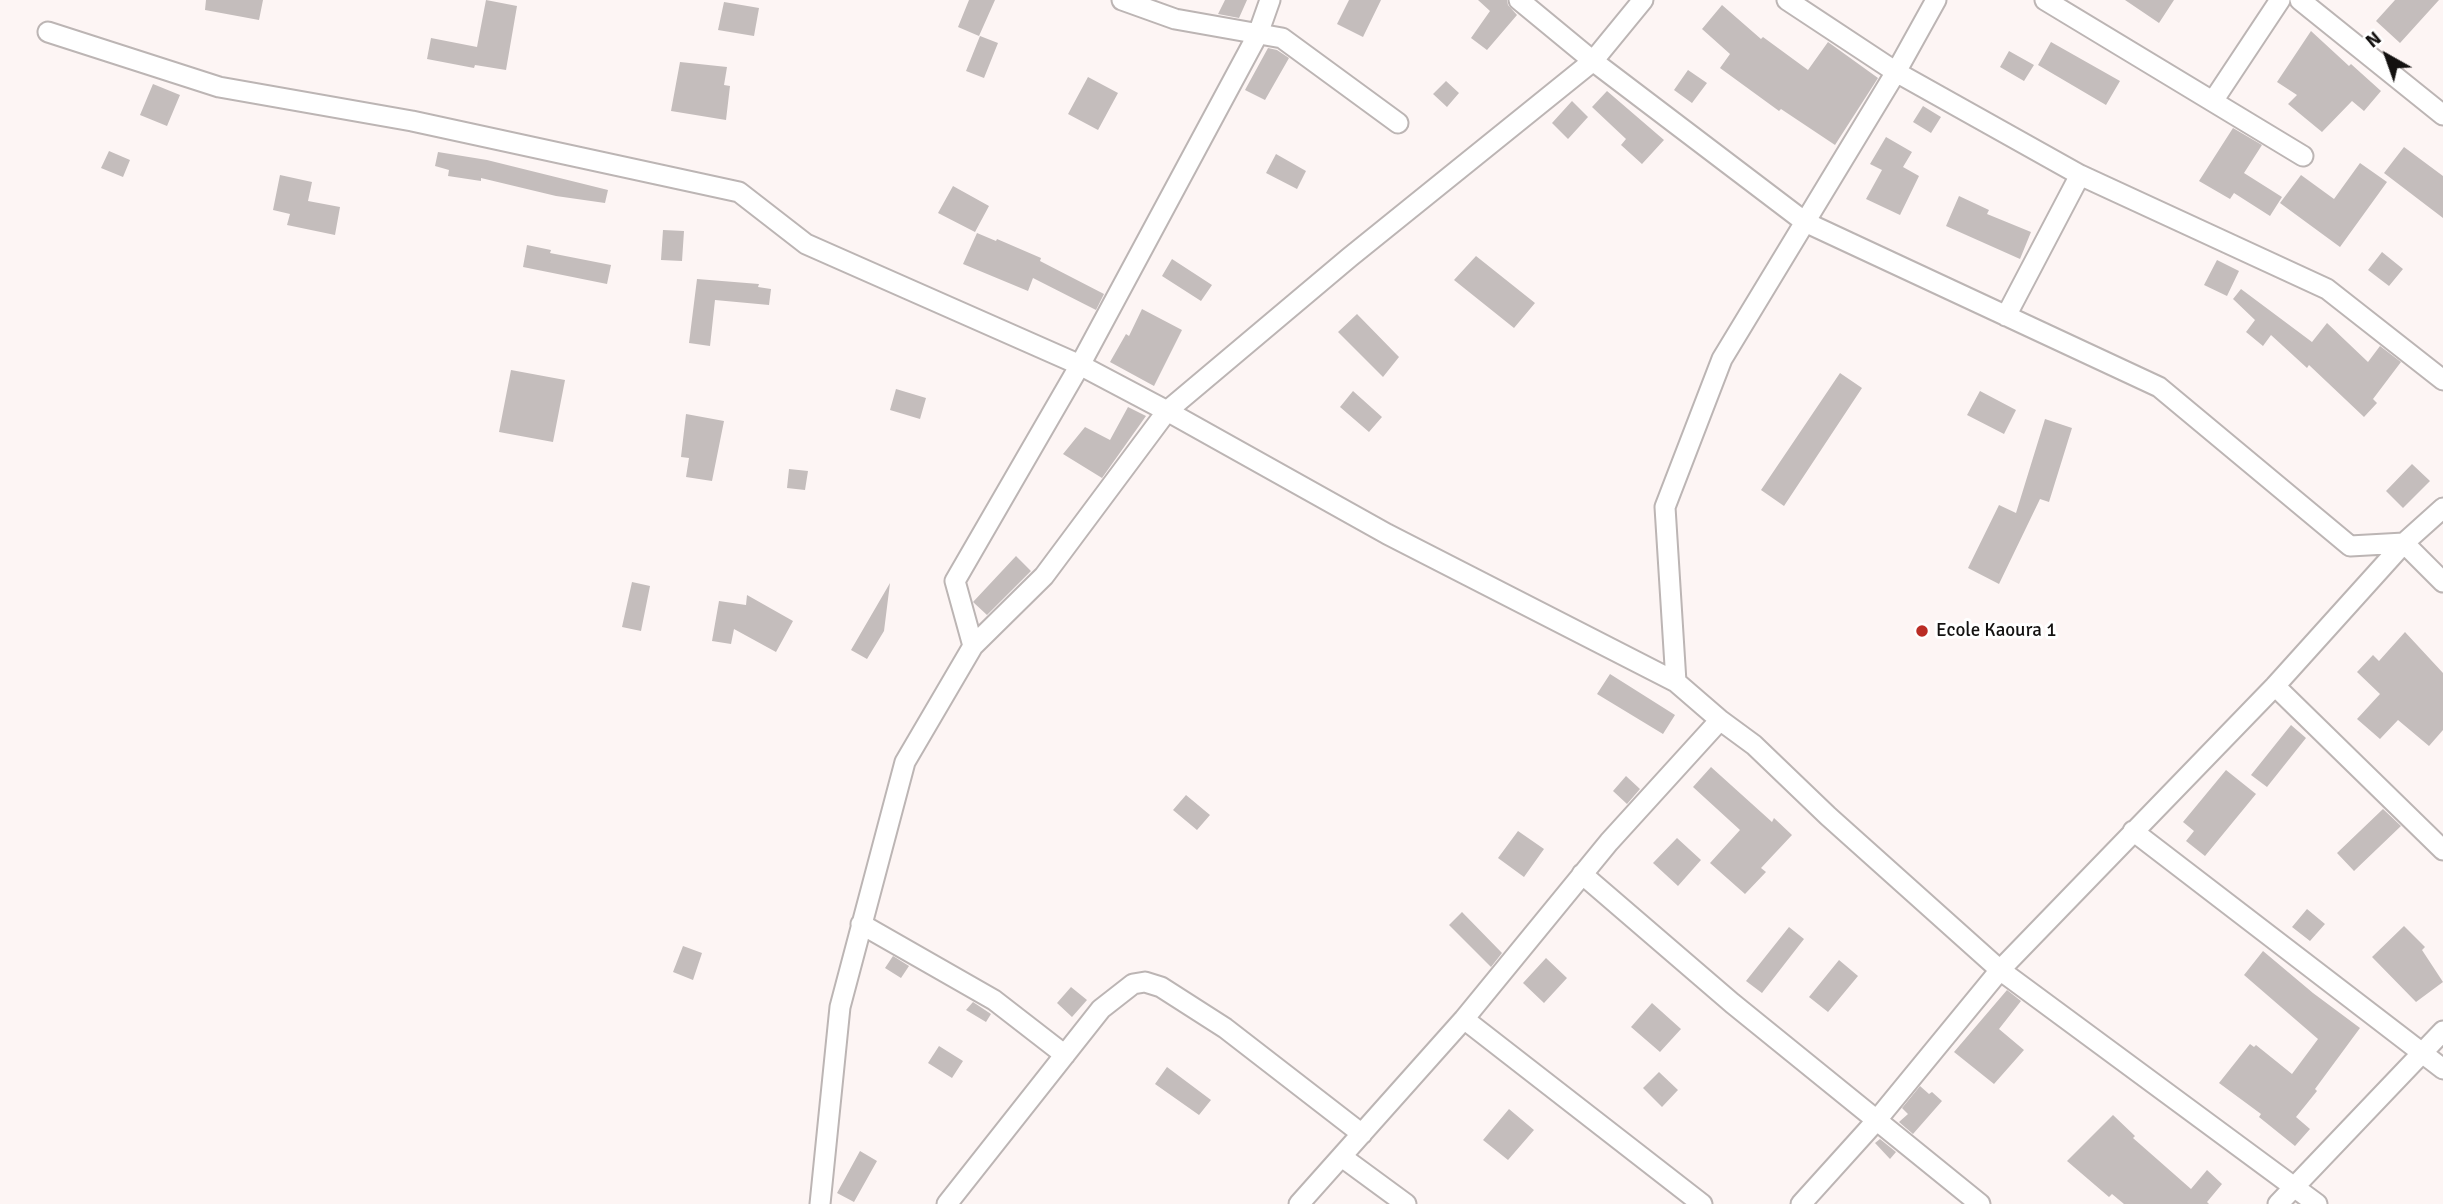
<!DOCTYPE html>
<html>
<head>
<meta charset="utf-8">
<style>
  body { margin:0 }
  #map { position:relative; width:2443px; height:1204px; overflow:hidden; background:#fdf5f4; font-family:Signika,sans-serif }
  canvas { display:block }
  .north { position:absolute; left:2352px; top:21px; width:70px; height:70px; -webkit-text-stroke:5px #fff; paint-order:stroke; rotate:320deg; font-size:19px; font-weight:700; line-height:28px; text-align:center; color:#131110 }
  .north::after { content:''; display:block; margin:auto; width:24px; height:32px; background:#131110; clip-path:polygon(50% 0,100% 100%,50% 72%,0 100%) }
</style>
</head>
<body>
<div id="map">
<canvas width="2443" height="1204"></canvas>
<div class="north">N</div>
</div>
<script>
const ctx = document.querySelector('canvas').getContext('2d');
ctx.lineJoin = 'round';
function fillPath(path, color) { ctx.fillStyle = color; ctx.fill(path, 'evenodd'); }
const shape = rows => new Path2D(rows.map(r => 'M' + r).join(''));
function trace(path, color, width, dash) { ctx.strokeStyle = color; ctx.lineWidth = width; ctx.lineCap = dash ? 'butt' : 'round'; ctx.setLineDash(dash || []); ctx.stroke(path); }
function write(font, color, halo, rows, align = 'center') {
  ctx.font = font + ' Signika,sans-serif'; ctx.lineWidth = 6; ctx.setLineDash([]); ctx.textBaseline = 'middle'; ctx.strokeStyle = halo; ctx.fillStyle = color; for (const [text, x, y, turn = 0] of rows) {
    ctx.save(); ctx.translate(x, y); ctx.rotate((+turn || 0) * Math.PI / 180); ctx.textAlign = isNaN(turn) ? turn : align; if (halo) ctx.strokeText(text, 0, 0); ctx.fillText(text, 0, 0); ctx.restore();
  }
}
const building = shape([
  [206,0,263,0,259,20,205,10],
  [486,0,517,6,506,70,475,65,474,68,427,59,431,38,477,47],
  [969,0,995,0,979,36,958,27],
  [1225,0,1247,0,1239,18,1218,14],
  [1349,0,1381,0,1363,37,1337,24],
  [1478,0,1507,0,1508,5,1517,15,1487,50,1471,38,1490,11],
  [2125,0,2174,0,2159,23],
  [2395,0,2439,0,2400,43,2376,21],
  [724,2,759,8,754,36,718,30],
  [1722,5,1761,39,1763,37,1808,70,1828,42,1878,78,1835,145,1781,109,1779,111,1720,68,1730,54,1702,29],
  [2311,31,2349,66,2351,64,2381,91,2364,111,2352,101,2322,132,2288,104,2297,95,2277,82],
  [980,36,998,43,984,78,966,71],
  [2051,42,2120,81,2106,105,2038,65],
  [1268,48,1277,50,1289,58,1265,100,1245,90],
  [2009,51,2034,65,2024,81,2000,67],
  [680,62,727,67,724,85,730,86,726,120,671,111],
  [1688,70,1707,83,1692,103,1674,90],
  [1088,77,1118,93,1098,130,1068,114],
  [1446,81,1459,93,1447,107,1433,94],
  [153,84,180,95,167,126,140,115],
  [1607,91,1664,140,1642,164,1621,145,1626,139,1592,107],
  [1572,101,1588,117,1568,139,1552,123],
  [1923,106,1941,117,1931,133,1913,122],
  [2233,128,2262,145,2244,173,2282,197,2270,216,2234,193,2230,199,2199,181],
  [1886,137,1912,152,1903,167,1919,176,1900,215,1866,199,1882,170,1870,164],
  [2404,147,2443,176,2443,218,2384,173],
  [109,151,130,160,123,177,101,168],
  [438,152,487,160,608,190,605,203,556,196,481,178,481,181,448,176,449,170,435,166],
  [1276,154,1306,171,1297,189,1266,173],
  [2360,163,2387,182,2340,247,2280,203,2301,175,2334,199],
  [280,175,312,182,308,201,340,207,335,235,287,225,290,214,273,210],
  [953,186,989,206,975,232,938,213],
  [1959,196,1989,210,1987,214,2031,232,2020,259,1946,226],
  [663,230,684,231,682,261,661,260],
  [977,233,996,241,997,239,1041,258,1040,261,1104,294,1096,310,1033,278,1028,291,963,264],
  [527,245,551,250,550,253,611,265,607,284,523,267],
  [2382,252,2403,269,2389,286,2368,270],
  [1476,256,1535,303,1514,328,1454,280],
  [1172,259,1212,285,1201,301,1162,276],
  [2217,260,2239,271,2227,296,2204,285],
  [697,279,759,284,758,287,771,289,769,305,715,300,710,346,689,343],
  [2241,289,2312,342,2327,323,2368,362,2380,346,2401,362,2373,399,2377,403,2364,417,2309,365,2307,368,2271,335,2263,346,2246,332,2255,320,2233,299],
  [1142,309,1182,330,1154,386,1110,362,1126,334,1129,336],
  [1357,314,1399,357,1383,377,1338,332],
  [511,370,565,380,553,442,499,432],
  [1840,373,1862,388,1784,506,1761,490],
  [896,389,926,398,920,419,890,410],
  [1353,391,1382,417,1369,432,1340,407],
  [1980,391,2016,410,2004,434,1967,415],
  [1128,407,1146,416,1102,478,1063,454,1085,427,1110,440],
  [686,414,724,421,712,481,686,477,689,458,681,457],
  [2045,419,2072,428,2049,502,2040,499,1999,584,1968,568,1999,505,2016,513],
  [2412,464,2430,481,2403,508,2386,491],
  [789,469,808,471,805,490,787,488],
  [1016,556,1031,571,987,615,973,602],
  [632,582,650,586,641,631,622,627],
  [890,583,884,631,867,659,851,650],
  [747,595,793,621,776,652,734,629,731,644,712,641,719,601,746,605],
  [2405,632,2443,673,2443,730,2429,746,2398,720,2380,739,2357,719,2380,694,2357,672,2373,655,2379,661],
  [1610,674,1675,715,1663,734,1597,694],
  [2291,725,2306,738,2267,787,2251,775],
  [1711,767,1772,822,1774,818,1792,835,1761,868,1766,872,1745,894,1710,863,1740,830,1693,787],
  [2226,770,2256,794,2205,856,2186,841,2194,831,2183,822],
  [1626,776,1640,789,1627,804,1613,791],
  [1186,795,1210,815,1197,830,1173,810],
  [2383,809,2401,826,2354,871,2337,853],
  [1518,831,1544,849,1524,877,1498,858],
  [1677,838,1701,860,1678,886,1653,863],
  [2307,909,2325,924,2310,941,2292,927],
  [1462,912,1502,953,1491,967,1449,925],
  [2404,926,2425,947,2422,950,2443,982,2416,1002,2372,957],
  [1789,927,1804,939,1762,993,1746,981],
  [683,946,702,953,693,980,673,972],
  [2263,951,2313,993,2360,1028,2315,1089,2317,1091,2296,1117,2310,1129,2295,1146,2259,1117,2261,1114,2219,1083,2250,1044,2254,1047,2256,1045,2292,1074,2318,1039,2244,975],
  [893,956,909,966,901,978,885,968],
  [1546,958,1567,978,1544,1003,1523,983],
  [1839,960,1858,976,1828,1012,1809,997],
  [1071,987,1087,1000,1072,1017,1057,1003],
  [2007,990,2021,1001,1999,1029,2024,1050,1994,1084,1954,1052],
  [973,1002,991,1014,986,1022,966,1010],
  [1652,1003,1681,1029,1660,1052,1631,1027],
  [939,1046,963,1061,952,1078,928,1063],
  [1167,1067,1211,1100,1199,1115,1155,1084],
  [1659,1072,1678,1090,1662,1107,1643,1088],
  [1920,1086,1929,1094,1932,1092,1942,1101,1913,1134,1899,1122,1908,1114,1902,1108],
  [1509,1109,1534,1130,1508,1160,1483,1140],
  [2113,1115,2135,1136,2133,1138,2191,1189,2207,1170,2222,1184,2207,1202,2209,1204,2124,1204,2112,1194,2109,1197,2067,1161],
  [1880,1139,1896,1152,1890,1159,1875,1143],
  [860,1151,877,1161,854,1202,837,1193]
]);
const street = shape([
  [1122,0,1175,19,1282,38,1398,123],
  [1519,0,1593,61,1805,222,2159,387,2350,546,2404,543,2443,582],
  [1787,0,1896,72,2080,175,2327,289,2443,380],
  [2045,0,2303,156],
  [2300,0,2443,115],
  [48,32,219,87,412,121,739,192,806,244,1080,365,1167,411,1387,534,1676,682],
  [2213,101,2280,0],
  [2006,316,2080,175],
  [973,646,1044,576,1167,411,1350,257,1593,61,1643,0],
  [2275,686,2443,850],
  [1720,720,1754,745,1828,816,2000,970,2317,1204],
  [2133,831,2443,1069],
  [1582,874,1732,1003,1980,1204],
  [861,924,994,1000,1065,1055],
  [1464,1019,1702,1204],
  [1342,1157,1406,1204],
  [820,1204,840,1007,905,762,973,646,955,581,1080,365,1258,34,1270,0],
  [947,1204,1101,1009,1133,984,1145,982,1161,987,1225,1028,1362,1134],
  [1299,1204,1464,1019,1609,842,1720,720,1676,682,1665,507,1722,359,1896,72,1936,0],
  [1801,1204,1876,1121,2000,970,2275,686,2404,543,2443,508],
  [2278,1204,2443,1031]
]);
const markers = [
  [1922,631,7,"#ba2c24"]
];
const poiNames = [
  ["Ecole Kaoura 1",1936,631]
];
fillPath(building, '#c4bdbc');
trace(street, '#bcb5b4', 23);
trace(street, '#fff', 19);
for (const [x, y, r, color] of markers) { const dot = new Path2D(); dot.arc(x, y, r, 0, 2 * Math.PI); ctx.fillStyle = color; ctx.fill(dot); trace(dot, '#fff', 2.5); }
write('19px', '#131110', '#fff', poiNames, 'left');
</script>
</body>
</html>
